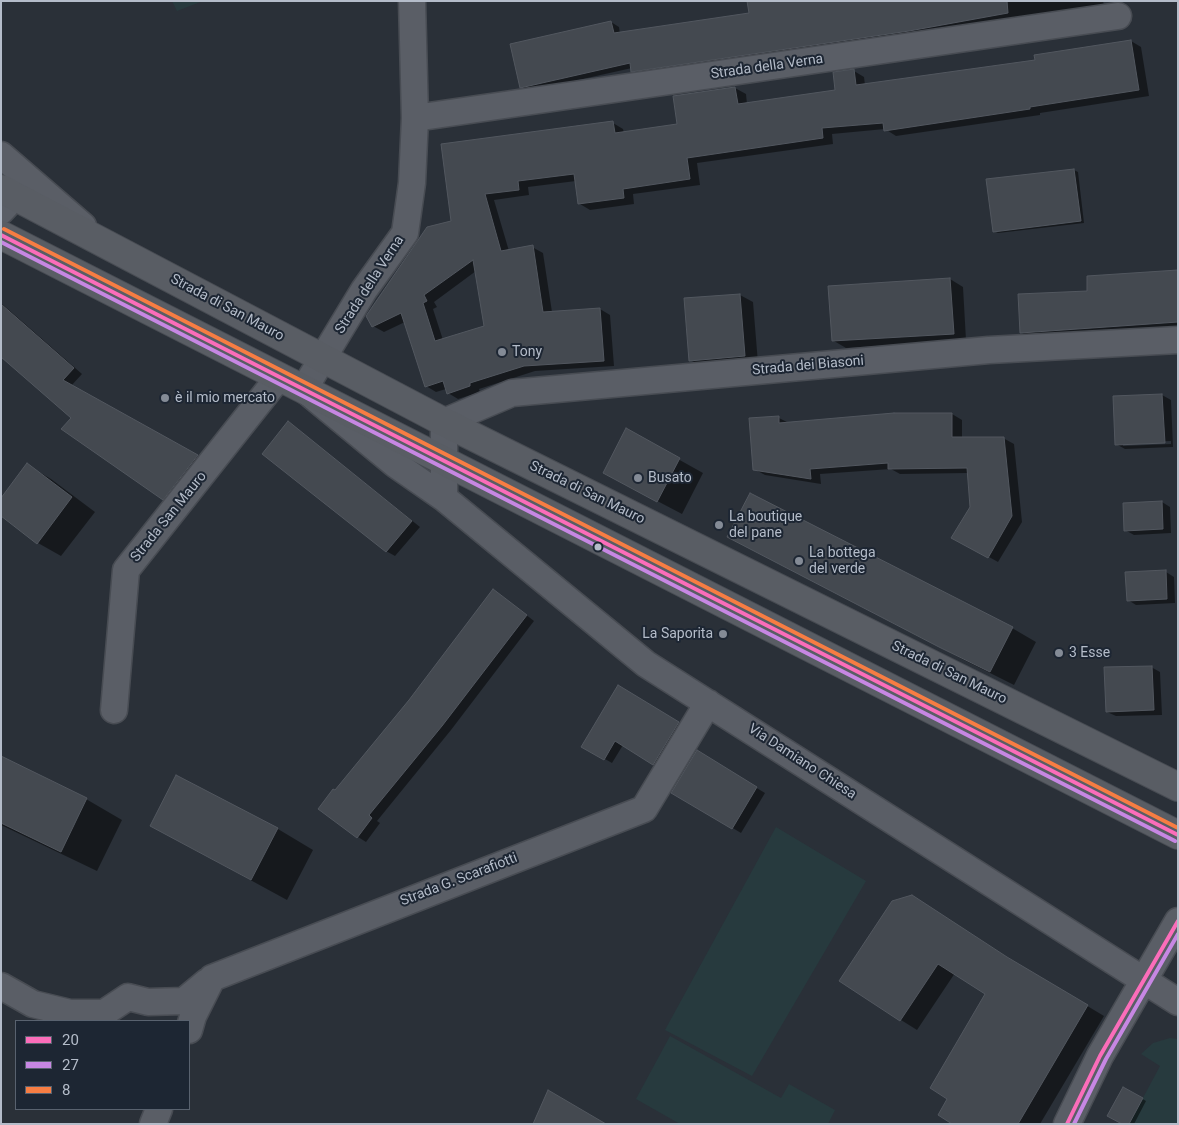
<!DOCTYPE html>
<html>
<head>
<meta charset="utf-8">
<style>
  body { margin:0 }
  #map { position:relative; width:1179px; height:1125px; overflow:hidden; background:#2a3038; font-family:Roboto,sans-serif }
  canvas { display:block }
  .frame { position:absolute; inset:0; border:2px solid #b4bcc9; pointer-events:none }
  .legend { position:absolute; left:15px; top:1020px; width:175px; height:90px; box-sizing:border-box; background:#1d2633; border:1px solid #59626f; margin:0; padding:6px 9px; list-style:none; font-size:15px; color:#b4bcc9 }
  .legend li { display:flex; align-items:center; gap:10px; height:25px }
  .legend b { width:25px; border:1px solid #59626f }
</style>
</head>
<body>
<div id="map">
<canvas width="1179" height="1125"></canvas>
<div class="frame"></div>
<ul class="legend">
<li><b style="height:6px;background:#fb6dba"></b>20</li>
<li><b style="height:6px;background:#c787e3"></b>27</li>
<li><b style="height:6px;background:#f77d43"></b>8</li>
</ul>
</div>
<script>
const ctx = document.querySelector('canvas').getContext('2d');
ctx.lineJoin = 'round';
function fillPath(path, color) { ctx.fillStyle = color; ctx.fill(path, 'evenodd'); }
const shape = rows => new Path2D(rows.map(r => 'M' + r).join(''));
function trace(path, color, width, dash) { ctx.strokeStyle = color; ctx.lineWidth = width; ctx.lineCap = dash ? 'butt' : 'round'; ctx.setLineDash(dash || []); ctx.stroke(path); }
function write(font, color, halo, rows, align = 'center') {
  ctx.font = font + ' Roboto,sans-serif'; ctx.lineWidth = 4; ctx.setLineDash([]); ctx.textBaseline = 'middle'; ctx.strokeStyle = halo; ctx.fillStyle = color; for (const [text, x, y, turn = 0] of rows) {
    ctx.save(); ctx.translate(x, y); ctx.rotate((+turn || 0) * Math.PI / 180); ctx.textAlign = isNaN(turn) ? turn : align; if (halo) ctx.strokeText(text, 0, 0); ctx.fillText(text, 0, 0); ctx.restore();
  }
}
const green = shape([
  [172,1,203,1,177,11],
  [776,827,866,881,752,1076,665,1030],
  [670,1036,781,1098,789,1084,835,1110,828,1124,680,1124,636,1099],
  [1170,1038,1178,1039,1178,1124,1129,1124,1160,1066,1141,1054,1153,1043]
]);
const shadow = shape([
  [748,1,1103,1,1104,5,640,75,632,71,632,68,529,91,521,87,611,22,619,27,620,34,751,14],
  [1131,41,1141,47,1149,96,1040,113,1040,115,896,136,885,129,832,134,833,144,697,163,700,185,633,194,634,204,590,210,580,204,576,181,528,187,529,195,494,200,509,251,532,247,543,253,552,312,600,309,610,315,614,366,535,371,479,389,480,392,458,399,448,393,446,389,436,392,426,386,405,322,384,332,373,326,368,316,452,222,443,145,613,123,623,129,624,133,678,125,674,97,735,88,746,94,747,104,836,91,854,71,864,77,865,85,1036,61],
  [476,271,485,327,443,340,433,309,437,307,434,302],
  [1074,170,1078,172,1084,223,998,233,994,231],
  [1178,272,1178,329,1033,339,1022,333,1089,292],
  [950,279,963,287,966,340,846,348,834,341,830,287],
  [740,295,753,302,758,363,703,367,690,360],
  [1,303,82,374,71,386,205,461,172,503,163,499,1,355],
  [1162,395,1171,400,1173,447,1125,449,1116,444],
  [1171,441,1171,444,1123,446,1123,443],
  [952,414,962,420,962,438,1003,438,1014,444,1022,522,998,562,953,537,972,507,969,473,900,474,891,469,820,474,821,484,765,475,754,469,779,418,789,423],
  [288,423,296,428,420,527,395,556,386,551],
  [626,430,703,473,682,514,604,473],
  [27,465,51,479,95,512,61,556,38,543],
  [1162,502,1170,507,1171,533,1134,535,1125,530],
  [729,537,1012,628,1036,642,1014,685,964,660],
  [1166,572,1174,577,1175,603,1136,605,1128,600],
  [502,596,534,621,451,730,377,821,380,823,366,842,358,837,336,792,410,701],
  [1151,667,1160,672,1162,715,1116,716,1107,712],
  [618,687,686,728,662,768,623,745,612,763,582,746],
  [697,752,765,793,741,833,673,792],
  [1,758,86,799,122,820,97,871,1,825],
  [177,777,278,829,313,850,287,900,188,846],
  [912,896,1024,968,1104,1016,1040,1124,955,1124,949,1098,987,994,955,973,917,1030,901,1020],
  [1124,1088,1146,1101,1134,1124,1124,1124]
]);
const building = shape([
  [747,1,1007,1,1008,13,909,31,631,72,630,63,520,88,510,44,611,21,614,33,749,13,747,1],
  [1131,40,1139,90,1030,107,1030,109,884,131,883,123,822,128,823,138,687,158,690,179,623,189,624,198,578,204,574,174,518,181,519,190,485,194,501,251,533,245,543,312,600,308,604,361,524,366,470,383,470,386,447,394,443,381,425,387,401,313,372,327,366,316,427,227,451,221,441,144,613,121,615,133,677,124,673,96,735,87,738,104,835,90,833,72,854,69,856,85,1035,60,1034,55,1131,40],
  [473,260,484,326,435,341,423,303,427,301,424,295,473,260],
  [1074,169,1081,221,993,232,986,179,1074,169],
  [1178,270,1178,322,1020,333,1018,294,1087,291,1087,276,1178,270],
  [950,278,954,334,832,341,828,286,950,278],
  [740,294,745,356,689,361,684,298,740,294],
  [1,304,74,368,63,380,198,455,163,500,61,429,71,418,1,357,1,304],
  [1162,394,1165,443,1115,445,1113,396,1162,394],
  [894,413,952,413,952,437,1004,437,1012,516,988,558,951,538,970,507,967,468,888,469,888,463,810,469,811,479,753,470,749,418,779,416,779,423,894,413],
  [288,421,412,521,386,552,262,454,288,421],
  [626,428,680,458,657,502,603,473,626,428],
  [27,463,72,497,37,544,1,516,1,498,27,463],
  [750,493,1013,627,990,672,939,647,727,537,750,493],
  [1162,501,1163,529,1124,531,1123,503,1162,501],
  [1166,570,1167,599,1127,601,1125,572,1166,570],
  [493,589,527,615,442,726,369,815,372,818,357,838,318,809,333,789,335,790,409,700,493,589],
  [1152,666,1154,710,1106,712,1104,667,1152,666],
  [618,685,679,722,653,765,615,741,604,760,581,747,618,685],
  [697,750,757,787,732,829,671,793,697,750],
  [1,756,87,798,61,852,1,823,1,756],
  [176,775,278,828,251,880,150,826,176,775],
  [912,895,1007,957,1088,1005,1018,1124,952,1124,938,1115,947,1099,930,1088,985,994,938,964,900,1021,839,981,892,901,912,895],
  [1123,1087,1143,1098,1129,1124,1122,1124,1107,1116,1123,1087],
  [548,1090,606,1124,533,1124,548,1090]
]);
const street = shape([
  [412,1,415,118,412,183,405,233,364,290,304,389,395,464,444,498],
  [415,118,1118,16],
  [1,155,83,226],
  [1,211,15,196],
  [1178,340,989,350,512,393,444,422,444,498,646,664,1178,1002],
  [114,710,126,570,279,377],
  [1,986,33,1004,70,1013,104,1013,128,997,148,1002,184,1001,207,982],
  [189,1030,193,1016,212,978,644,809,708,703],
  [153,1124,159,1109],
  [1067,1124,1100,1056,1178,921]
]);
const secondary = shape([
  [1,189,444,422,1178,787],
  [1,235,1178,835]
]);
const bus1 = shape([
  [1,235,1178,835],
  [1067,1124,1100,1056,1178,921]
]);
const bus2 = shape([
  [1,242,1175,841],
  [1074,1124,1106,1059,1178,934]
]);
const bus3 = shape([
  [4,229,1178,828]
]);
const markers = [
  [502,352,5,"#848b96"],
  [165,398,5,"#848b96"],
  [638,478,5,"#848b96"],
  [719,525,5,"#848b96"],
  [598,547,4.5,"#b4bcc9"],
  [799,561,5,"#848b96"],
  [723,634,5,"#848b96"],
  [1059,653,5,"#848b96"]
];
const streetNames = [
  ["Strada della Verna",767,67,-8],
  ["Strada della Verna",370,285,-57],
  ["Strada di San Mauro",227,308,28],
  ["Strada dei Biasoni",808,366,-5],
  ["Strada di San Mauro",587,493,26],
  ["Strada San Mauro",169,517,-51],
  ["Strada di San Mauro",949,673,26],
  ["Via Damiano Chiesa",802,762,33],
  ["Strada G. Scarafiotti",459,880,-21]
];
const poiNames = [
  ["Tony",512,352],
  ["è il mio mercato",175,398],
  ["Busato",648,478],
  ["La boutique",729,517],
  ["del pane",729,533],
  ["La bottega",809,553],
  ["del verde",809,569],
  ["La Saporita",713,634,"right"],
  ["3 Esse",1069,653]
];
fillPath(green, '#273a3e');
fillPath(shadow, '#0007');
fillPath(building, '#444950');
trace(building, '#52575f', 1);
trace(street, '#484c53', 29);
trace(secondary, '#484c53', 30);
trace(street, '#5a5e66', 26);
trace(secondary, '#595d64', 28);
trace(bus1, '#fb6dba', 4);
trace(bus2, '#c787e3', 4);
trace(bus3, '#f77d43', 4);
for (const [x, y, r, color] of markers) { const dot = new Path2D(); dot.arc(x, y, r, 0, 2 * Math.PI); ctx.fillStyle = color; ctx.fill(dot); trace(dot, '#1d2633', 2); }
write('14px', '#b4bcc9', '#1d2633', streetNames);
write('14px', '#b4bcc9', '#1d2633', poiNames, 'left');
</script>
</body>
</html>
